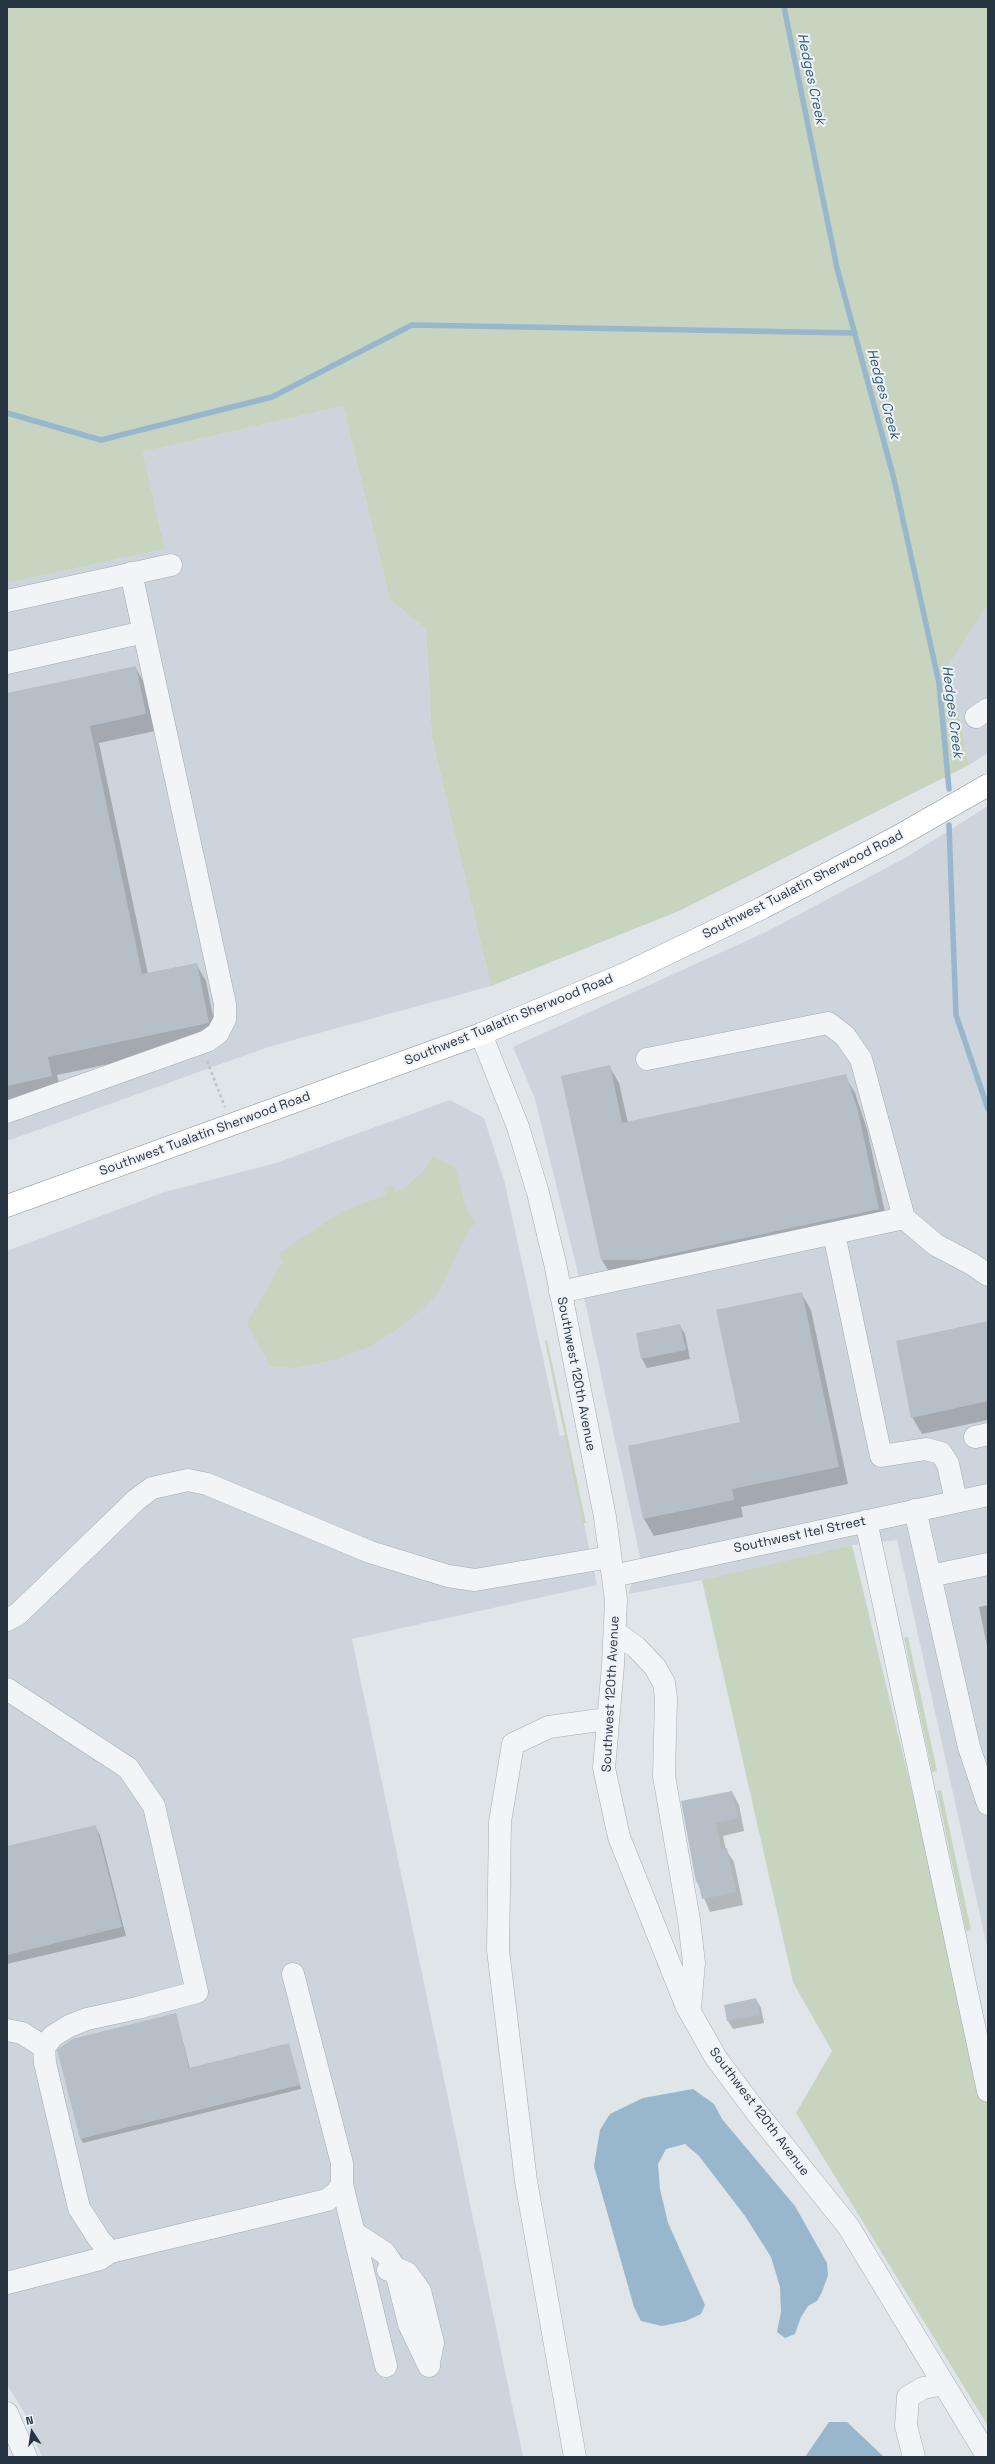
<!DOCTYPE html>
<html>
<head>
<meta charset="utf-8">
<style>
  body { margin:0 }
  #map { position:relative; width:995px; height:2464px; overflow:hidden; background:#dfe5e9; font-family:"Space Grotesk",sans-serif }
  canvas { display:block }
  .frame { position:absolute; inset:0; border:8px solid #273442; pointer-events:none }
  .north { position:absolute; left:12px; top:2412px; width:40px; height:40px; -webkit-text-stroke:3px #eff3f7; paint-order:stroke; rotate:348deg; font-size:11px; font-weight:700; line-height:16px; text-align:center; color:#273442 }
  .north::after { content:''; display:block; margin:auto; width:14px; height:18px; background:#273442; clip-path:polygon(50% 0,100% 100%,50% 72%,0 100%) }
</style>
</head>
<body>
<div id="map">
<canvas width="995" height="2464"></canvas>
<div class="frame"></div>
<div class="north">N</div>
</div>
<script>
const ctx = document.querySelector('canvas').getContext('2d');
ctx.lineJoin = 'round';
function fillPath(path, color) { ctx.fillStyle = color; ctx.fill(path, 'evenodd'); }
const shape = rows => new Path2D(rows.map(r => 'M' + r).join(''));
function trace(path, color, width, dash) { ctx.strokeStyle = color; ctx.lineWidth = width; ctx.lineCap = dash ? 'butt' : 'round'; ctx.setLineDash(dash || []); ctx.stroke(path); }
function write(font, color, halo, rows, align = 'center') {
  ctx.font = font + ' "Space Grotesk",sans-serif'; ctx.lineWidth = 4; ctx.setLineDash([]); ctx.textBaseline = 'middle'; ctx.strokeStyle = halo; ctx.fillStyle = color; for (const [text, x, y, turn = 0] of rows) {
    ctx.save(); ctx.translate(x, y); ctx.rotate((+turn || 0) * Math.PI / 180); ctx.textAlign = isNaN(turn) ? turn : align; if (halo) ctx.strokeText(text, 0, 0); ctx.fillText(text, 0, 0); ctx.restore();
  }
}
const built = shape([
  [343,406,390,600,426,629,432,739,491,986,268,1047,7,1141,7,583,165,549,143,452],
  [988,604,988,753,969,765,949,665],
  [988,806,988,1951,897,1540,852,1545,702,1580,628,1594,641,1561,587,1310,535,1099,513,1047,766,932,905,858],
  [450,1100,484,1118,504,1180,560,1436,565,1435,597,1585,352,1639,523,2457,42,2457,24,2412,7,2385,7,1251,165,1192,276,1163]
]);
const green = shape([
  [7,7,988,7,988,604,949,665,969,765,679,911,491,986,432,739,426,629,390,600,343,406,143,452,165,549,7,583],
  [432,1157,455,1167,465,1206,475,1223,467,1233,439,1292,421,1310,395,1331,366,1348,336,1359,296,1368,270,1366,247,1323,282,1263,279,1253,345,1210,386,1195,384,1188,392,1185,395,1192,404,1189,426,1168],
  [547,1340,586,1523,583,1523,545,1341],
  [852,1545,988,2104,988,2426,796,2113,832,2051,793,1982,702,1580],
  [908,1637,937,1771,932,1772,904,1638],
  [941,1790,971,1930,966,1931,937,1791]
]);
const water = shape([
  [693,2089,714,2104,722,2119,795,2206,827,2263,828,2275,822,2292,817,2301,808,2306,801,2317,795,2334,785,2338,777,2332,781,2312,780,2287,771,2257,745,2216,699,2156,685,2144,666,2149,658,2164,660,2189,668,2223,705,2305,701,2314,686,2321,662,2326,641,2321,634,2307,594,2166,600,2130,610,2114,643,2098],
  [829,2422,847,2422,884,2457,805,2457]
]);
const shadow = shape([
  [135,667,145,684,155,731,99,743,148,974,196,964,206,981,218,1041,57,1075,61,1093,7,1105,7,694],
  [609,1066,619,1083,628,1123,845,1076,855,1093,867,1129,888,1226,612,1277,602,1260,562,1077],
  [801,1293,811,1310,848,1484,741,1507,743,1517,654,1536,644,1519,741,1423],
  [988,1322,988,1420,922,1434,912,1417],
  [680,1326,685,1334,690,1359,647,1368,642,1359,637,1334],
  [988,1605,988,1651,979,1607],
  [732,1792,739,1805,744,1831,723,1836,726,1850,734,1862,743,1905,710,1912,697,1882,682,1802],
  [95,1826,100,1835,126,1936,7,1964,7,1847],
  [756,1999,761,2008,764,2023,733,2029,728,2021,725,2006],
  [176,2014,190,2069,289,2045,301,2089,83,2143,81,2139]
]);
const stream = shape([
  [784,7,837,268,894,479,939,683,949,789],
  [7,413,101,440,272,397,412,325,855,333],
  [949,825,956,1015,988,1109]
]);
const building = shape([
  [136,666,146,714,90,726,142,974,197,963,209,1023,48,1057,52,1076,7,1086,7,693],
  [610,1065,622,1123,846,1074,858,1111,879,1209,642,1260,601,1260,561,1076],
  [802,1292,839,1467,732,1489,734,1500,643,1519,628,1446,740,1422,716,1310],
  [988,1321,988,1401,911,1418,896,1341],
  [680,1324,686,1350,641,1359,636,1333],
  [732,1791,738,1818,716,1823,721,1850,727,1848,736,1892,702,1899,698,1882,696,1882,681,1801],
  [96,1825,122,1927,7,1955,7,1846],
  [756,1998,760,2015,727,2021,724,2005],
  [176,2013,189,2068,289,2043,300,2085,80,2139,57,2050,72,2039]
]);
const path = shape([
  [207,1061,225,1107]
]);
const minor = shape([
  [7,601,171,565],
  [7,663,144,632],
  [976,717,988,709],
  [481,1034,518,1127,538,1193,555,1263,605,1517,616,1600,613,1665,604,1768,619,1837,686,2005,716,2058,757,2113,848,2226,988,2457],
  [647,1059,828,1023,845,1036,861,1059,904,1218],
  [7,1112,207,1041,218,1033,225,1019,225,1004,131,573],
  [834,1234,881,1456,926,1449,941,1453,948,1464,956,1501],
  [560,1292,904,1218,936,1245,972,1264,988,1275],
  [975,1437,988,1434],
  [915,1510,969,1747,988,1804],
  [866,1521,988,2091],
  [613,1576,988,1495],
  [930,1576,988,1564],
  [7,1620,18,1614,136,1500,152,1488,188,1480,207,1484,370,1552,448,1576,475,1580,610,1557],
  [615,1632,636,1647,655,1667,664,1683,666,1698,664,1776,689,1920,694,1963,690,2007],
  [7,1689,128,1768,154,1806,197,1992,137,2008,87,2019,69,2026,53,2036,44,2047,45,2063,79,2208,99,2239,110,2252,327,2200,336,2193,342,2184],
  [293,1974,338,2148,342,2163,342,2184,386,2366],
  [7,2030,22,2033,44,2047],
  [356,2234,385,2253,395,2268,409,2324,429,2366],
  [388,2270,395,2268,407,2273,420,2291,433,2343,429,2362],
  [7,2283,100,2259,110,2252],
  [7,2413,26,2457],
  [575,2457,526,2181,498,1950,500,1822,513,1744,549,1727,607,1719],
  [914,2457,906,2426,908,2397,923,2388,944,2384]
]);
const highway = shape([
  [7,1206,481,1034,627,973,762,908,897,837,988,785]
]);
const streetNames = [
  ["Southwest Tualatin Sherwood Road",803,885,-27],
  ["Southwest Tualatin Sherwood Road",509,1020,-22],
  ["Southwest Tualatin Sherwood Road",205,1134,-20],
  ["Southwest 120th Avenue",576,1374,79],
  ["Southwest Itel Street",800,1535,-12],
  ["Southwest 120th Avenue",611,1694,-87],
  ["Southwest 120th Avenue",759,2112,53]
];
const waterNames = [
  ["Hedges Creek",811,79,78],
  ["Hedges Creek",883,394,75],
  ["Hedges Creek",952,712,83]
];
fillPath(built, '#cdd4dc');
fillPath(green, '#c7d4c0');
fillPath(water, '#98b7cc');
fillPath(shadow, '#0003');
trace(stream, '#98b7cc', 5.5);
fillPath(building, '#b6bec7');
trace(minor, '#a4acb4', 23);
trace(highway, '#8694a1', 23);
trace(path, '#bdc3c8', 2.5, [3, 3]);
trace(minor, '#f2f5f7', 22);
trace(highway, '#fff', 22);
write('13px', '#273442', '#eff3f7', streetNames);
write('italic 14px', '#2f5978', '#eff3f7', waterNames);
</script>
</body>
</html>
